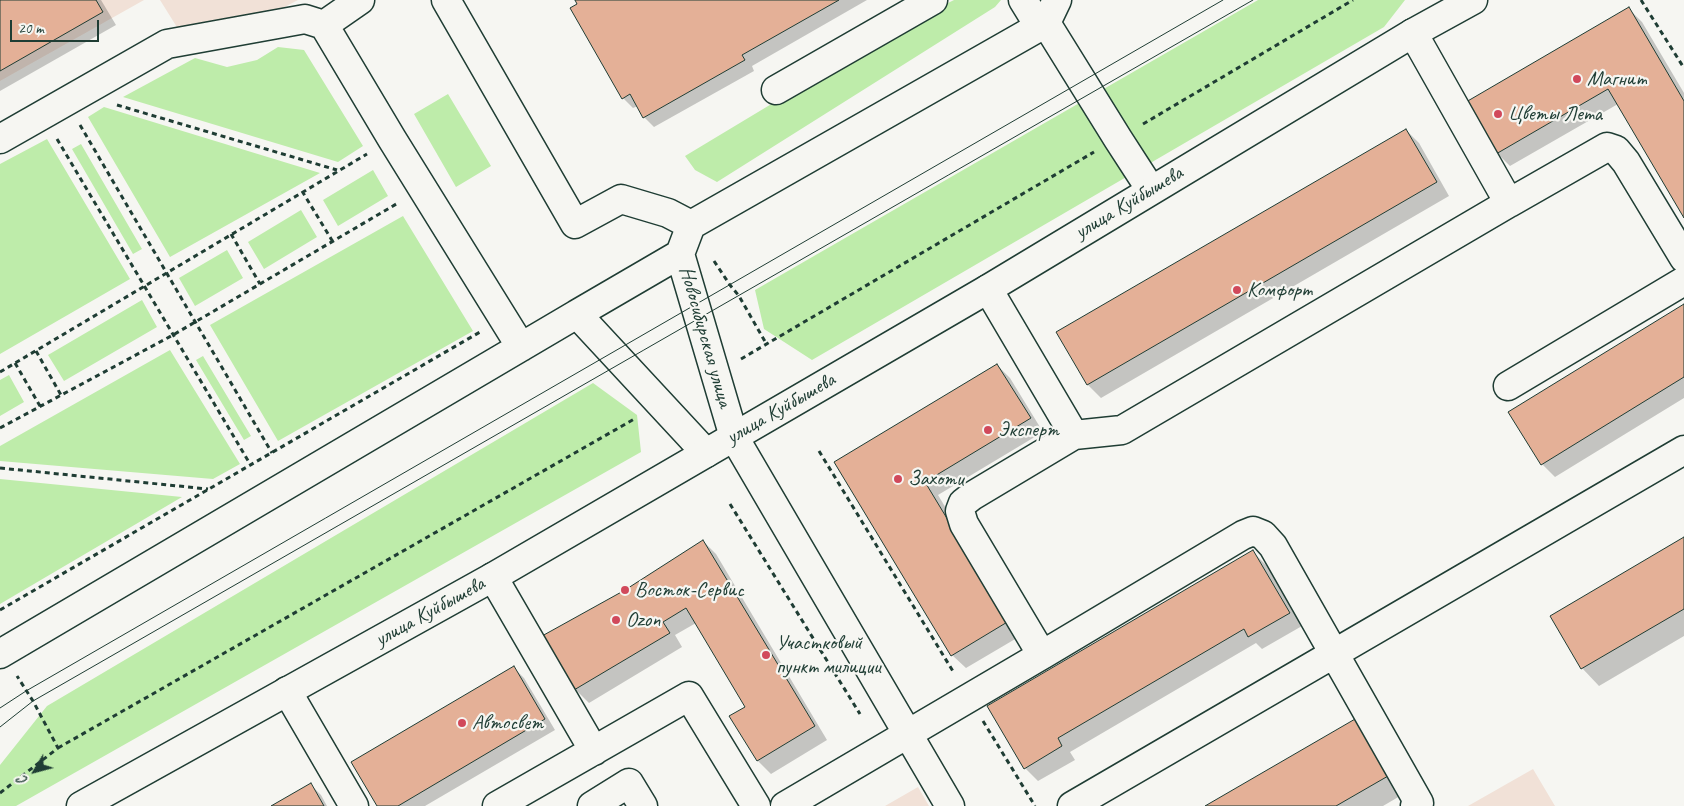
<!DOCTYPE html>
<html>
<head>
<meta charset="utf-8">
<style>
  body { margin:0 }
  #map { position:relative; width:1684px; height:806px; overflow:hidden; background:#f6f6f2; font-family:Caveat,sans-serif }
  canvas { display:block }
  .north { position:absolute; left:10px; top:746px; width:50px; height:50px; -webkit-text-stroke:4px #f6f6f2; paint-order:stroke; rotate:233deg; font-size:14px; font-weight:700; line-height:20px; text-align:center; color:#1f3d34 }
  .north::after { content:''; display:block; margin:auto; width:18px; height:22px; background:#1f3d34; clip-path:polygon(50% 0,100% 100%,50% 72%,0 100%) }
  .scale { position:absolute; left:10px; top:20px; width:89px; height:22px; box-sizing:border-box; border:2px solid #1f3d34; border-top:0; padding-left:6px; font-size:15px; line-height:18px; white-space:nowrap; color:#1f3d34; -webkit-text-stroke:4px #f6f6f2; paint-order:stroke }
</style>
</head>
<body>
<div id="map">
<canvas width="1684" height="806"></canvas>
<div class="north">С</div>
<div class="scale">20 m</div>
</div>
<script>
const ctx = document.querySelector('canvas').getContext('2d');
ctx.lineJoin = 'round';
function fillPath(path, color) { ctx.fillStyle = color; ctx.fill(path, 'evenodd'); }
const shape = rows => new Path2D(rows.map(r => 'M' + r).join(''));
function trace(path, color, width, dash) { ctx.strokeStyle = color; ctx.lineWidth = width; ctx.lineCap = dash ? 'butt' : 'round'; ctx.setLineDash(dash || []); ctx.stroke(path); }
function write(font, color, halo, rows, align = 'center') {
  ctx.font = font + ' Caveat,sans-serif'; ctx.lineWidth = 4.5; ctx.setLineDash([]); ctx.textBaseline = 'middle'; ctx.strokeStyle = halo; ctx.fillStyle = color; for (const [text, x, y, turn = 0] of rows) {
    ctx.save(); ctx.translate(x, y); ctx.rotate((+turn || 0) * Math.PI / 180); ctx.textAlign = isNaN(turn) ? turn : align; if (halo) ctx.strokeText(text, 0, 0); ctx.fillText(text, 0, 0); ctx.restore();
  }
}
const built = shape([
  [0,0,144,0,0,81],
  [160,0,298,0,256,22,180,32],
  [1533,769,1555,806,1468,806],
  [918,787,929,806,885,806]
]);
const green = shape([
  [954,0,1001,0,995,7,717,182,695,170,685,156,896,29],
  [1258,0,1405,0,1384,27,812,360,764,329,755,290],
  [278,47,304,50,363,146,338,162,123,97,195,58,227,67,257,60],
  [448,94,491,166,456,187,414,114],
  [104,107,320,173,170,257,88,117],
  [47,139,130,279,0,354,0,164],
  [81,144,142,249,133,254,72,149],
  [373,170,388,196,338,226,323,200],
  [301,210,317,237,264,269,248,242],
  [403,216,473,331,278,441,210,325],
  [227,250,243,278,195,306,179,278],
  [142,300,157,327,64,381,48,355],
  [170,350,240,464,213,479,0,461,0,446],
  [203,356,251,436,244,440,196,360],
  [9,375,24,402,0,416,0,380],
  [593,383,637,415,641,452,16,806,0,806,0,765,47,706],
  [0,479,182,497,0,604]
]);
const shadow = shape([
  [0,0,101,0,116,25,0,91],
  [576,0,867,0,752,66,754,71,654,127,644,117,638,106,633,108,623,98],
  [1629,9,1642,22,1684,93,1684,215,1618,104,1510,166,1497,153],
  [1406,130,1419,143,1449,196,1101,398,1088,385,1058,332],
  [1684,306,1684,398,1555,477,1542,464],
  [997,365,1010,378,1043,432,938,495,1022,635,966,668,952,655,836,462],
  [1684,539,1684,636,1599,686,1582,668],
  [703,541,716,554,827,740,771,774,758,761,731,716,747,707,696,623,675,635,682,647,589,703,575,689,544,636,625,591],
  [1253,552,1266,565,1302,626,1262,649,1256,643,1070,752,1075,760,1038,781,1025,768],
  [514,668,524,678,555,730,425,806,378,806],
  [1362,716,1412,789,1383,806,1208,806],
  [311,785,321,795,327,806,273,806]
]);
const building = shape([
  [0,0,96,0,103,12,0,71,0,0],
  [575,0,839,0,742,55,745,60,643,118,630,94,622,99,570,8,577,4,575,0],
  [1629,7,1684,101,1684,218,1608,89,1496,154,1466,102,1629,7],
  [1406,129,1437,182,1087,385,1056,332,1406,129],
  [1684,304,1684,377,1541,465,1508,412,1684,304],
  [997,364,1031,418,925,482,1009,621,951,656,834,462,997,364],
  [1684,537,1684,609,1581,669,1550,616,1684,537],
  [703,540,815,726,757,761,729,716,745,707,686,608,663,622,670,633,574,690,542,636,625,590,703,540],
  [1253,550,1290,613,1248,637,1244,629,1058,738,1062,746,1024,769,987,706,1253,550],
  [514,666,545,719,398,806,377,806,351,762,514,666],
  [1362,715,1395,772,1336,806,1205,806,1362,715],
  [311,783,324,806,271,806,311,783]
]);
const path = shape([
  [1641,0,1684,68],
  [117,105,337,170],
  [1143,124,1353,0],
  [80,125,272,453],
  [57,139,250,464],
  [302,191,333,242],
  [231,234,260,284],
  [714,261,730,285,739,296,767,345],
  [36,351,61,395],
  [741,359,1094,152],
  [15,363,40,406],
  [0,372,367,154],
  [0,428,173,335,398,203],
  [819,451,954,673],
  [0,468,208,489],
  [730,504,860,714],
  [0,610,480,332],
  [983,721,1035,806],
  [58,748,636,418],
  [0,793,58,748,33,701,17,676]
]);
const minor = shape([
  [360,0,324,25,392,139,521,347],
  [446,0,575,224,621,199,668,213,691,225,680,254,734,437,950,806],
  [1023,0,1039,26],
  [1046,23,1118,139,1151,190],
  [1413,33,1509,203,1607,147,1616,150,1626,162,1684,258],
  [776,90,933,0],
  [0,139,167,44,305,19,324,25],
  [691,225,1046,23,1057,0],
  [680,254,577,314,706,453],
  [988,289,1074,435],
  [1508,386,1684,281],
  [493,577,594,751],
  [0,654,577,314],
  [1042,655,1243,535,1253,531,1263,535,1273,546,1419,803,1415,806],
  [287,691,354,806],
  [497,806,689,696,756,806],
  [592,806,629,783,643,806],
  [785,806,1042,655,964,524,960,511,963,503,972,496,1074,435,1122,430,1509,203],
  [1072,806,1684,450]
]);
const major = shape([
  [81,806,493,577,988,289,1413,33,1473,0]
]);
const tram = shape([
  [0,708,26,691,1223,0],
  [0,727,33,701,1253,0]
]);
const markers = [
  [1577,79,5,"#d1495b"],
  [1498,114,5,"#d1495b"],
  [1237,290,5,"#d1495b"],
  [988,430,5,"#d1495b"],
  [898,479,5,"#d1495b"],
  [625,590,5,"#d1495b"],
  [616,620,5,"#d1495b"],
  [766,655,5,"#d1495b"],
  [462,723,5,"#d1495b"]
];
const poiNames = [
  ["Магнит",1587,79],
  ["Цветы Лета",1508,114],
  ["Комфорт",1247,290],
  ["Эксперт",998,430],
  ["Захоти",908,479],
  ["Восток-Сервис",635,590],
  ["Ozon",626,620],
  ["Участковый",776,643],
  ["пункт милиции",776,667],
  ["Автосвет",472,723]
];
const streetNames = [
  ["улица Куйбышева",1129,203,-31],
  ["Новосибирская улица",705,337,74],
  ["улица Куйбышева",781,409,-30],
  ["улица Куйбышева",430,612,-29]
];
fillPath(built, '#f1e1d7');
fillPath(green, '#beecaa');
fillPath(shadow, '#0003');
fillPath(building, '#e4b097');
trace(building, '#1f3d34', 1);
trace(minor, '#1f3d34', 31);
trace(major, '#1f3d34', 31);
trace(path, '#1f3d34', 3, [5, 4]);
trace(minor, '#f6f6f2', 28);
trace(major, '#f6f6f2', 28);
trace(tram, '#1f3d34', 1);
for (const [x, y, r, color] of markers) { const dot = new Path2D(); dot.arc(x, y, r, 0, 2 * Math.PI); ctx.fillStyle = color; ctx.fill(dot); trace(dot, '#f6f6f2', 2); }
write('21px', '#1f3d34', '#f6f6f2', poiNames, 'left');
write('21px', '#1f3d34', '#f6f6f2', streetNames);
</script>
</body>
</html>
